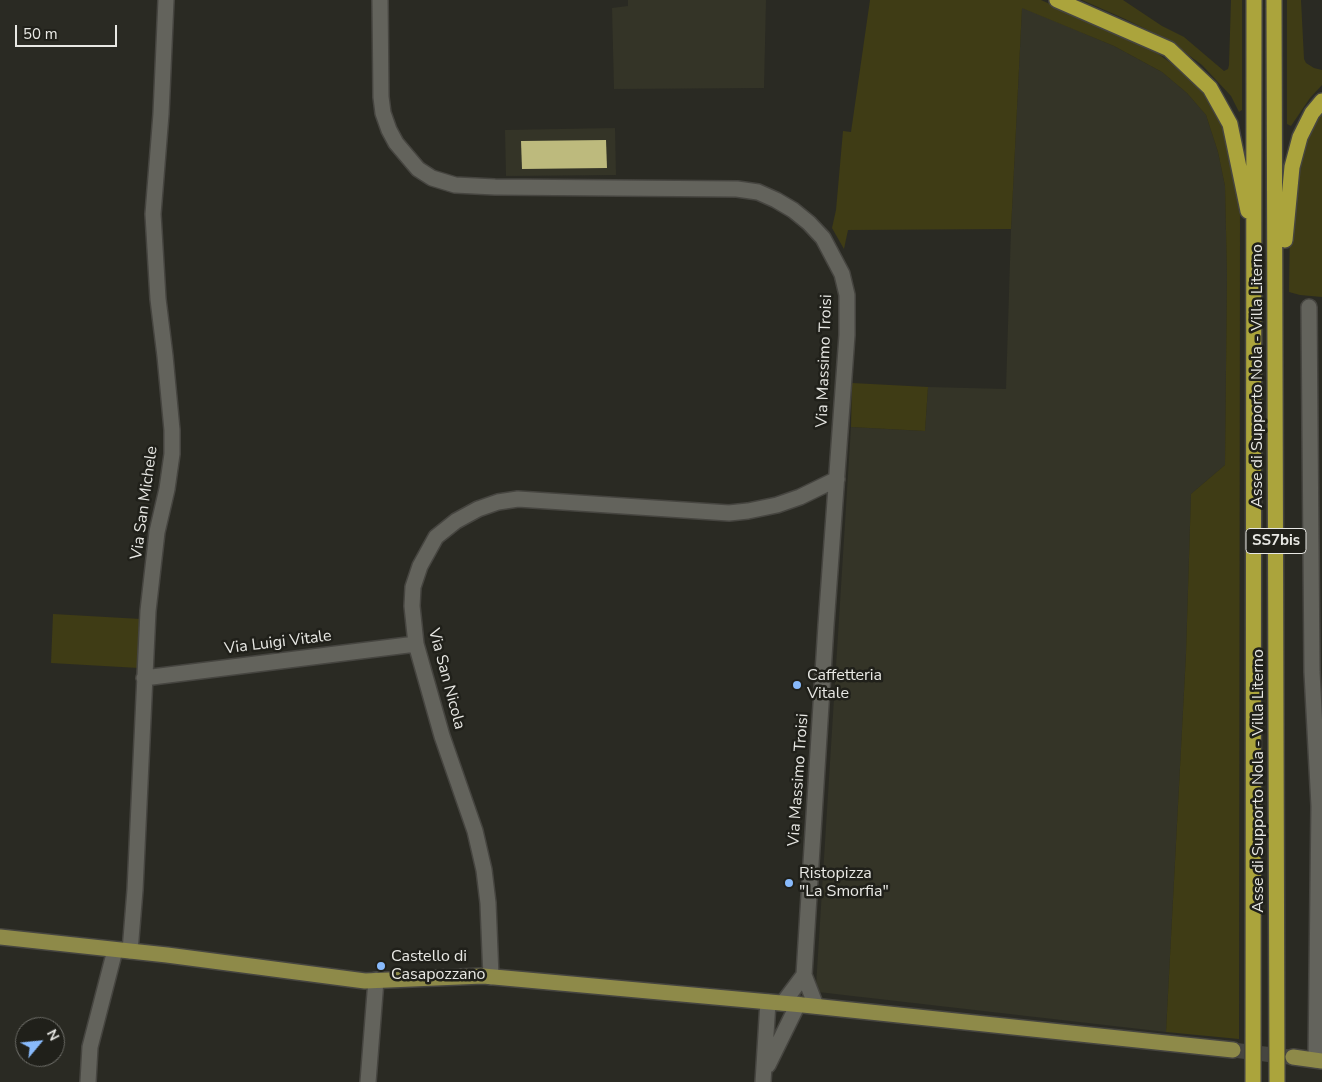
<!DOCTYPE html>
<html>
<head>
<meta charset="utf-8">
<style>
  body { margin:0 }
  #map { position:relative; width:1322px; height:1082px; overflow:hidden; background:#2a2a23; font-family:"Nunito Sans",sans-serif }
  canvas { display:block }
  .north { position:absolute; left:15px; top:1017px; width:50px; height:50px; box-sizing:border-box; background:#20201a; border:1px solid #70706b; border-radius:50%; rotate:62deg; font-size:14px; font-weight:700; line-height:20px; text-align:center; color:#e8e8e4 }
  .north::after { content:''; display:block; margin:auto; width:18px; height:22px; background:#88bafc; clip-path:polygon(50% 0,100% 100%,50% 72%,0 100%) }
  .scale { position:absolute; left:15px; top:25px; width:102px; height:22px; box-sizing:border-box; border:2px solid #e8e8e4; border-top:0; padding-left:6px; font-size:15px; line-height:18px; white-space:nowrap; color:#e8e8e4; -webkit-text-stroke:4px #20201a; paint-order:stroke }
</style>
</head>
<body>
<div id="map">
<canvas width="1322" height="1082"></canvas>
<div class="north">N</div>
<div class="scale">50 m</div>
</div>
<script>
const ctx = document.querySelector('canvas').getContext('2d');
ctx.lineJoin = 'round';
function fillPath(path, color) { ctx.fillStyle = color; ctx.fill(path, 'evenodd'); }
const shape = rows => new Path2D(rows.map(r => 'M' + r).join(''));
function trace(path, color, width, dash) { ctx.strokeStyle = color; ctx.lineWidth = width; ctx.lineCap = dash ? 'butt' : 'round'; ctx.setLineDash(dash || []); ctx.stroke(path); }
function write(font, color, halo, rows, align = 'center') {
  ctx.font = font + ' "Nunito Sans",sans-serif'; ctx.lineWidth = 5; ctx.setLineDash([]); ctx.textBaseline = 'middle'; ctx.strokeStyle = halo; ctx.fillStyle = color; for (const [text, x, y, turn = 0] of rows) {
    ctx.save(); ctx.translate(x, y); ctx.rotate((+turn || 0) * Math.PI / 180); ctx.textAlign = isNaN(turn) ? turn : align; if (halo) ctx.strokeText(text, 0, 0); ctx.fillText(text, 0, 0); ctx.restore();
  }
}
const built = shape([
  [628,0,766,0,764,88,614,89,612,8,628,6],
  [1022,7,1114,46,1162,72,1187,93,1206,115,1218,152,1225,186,1227,275,1225,465,1191,494,1186,654,1166,1032,818,992,816,986,851,427,925,431,928,387,1006,389,1011,229],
  [615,128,616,175,506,176,505,130]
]);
const green = shape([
  [870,0,1041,0,1154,51,1178,68,1204,92,1228,134,1240,203,1239,1039,1166,1032,1186,654,1191,494,1225,465,1227,275,1225,186,1218,152,1206,115,1187,93,1162,72,1114,46,1022,8,1011,229,848,230,844,249,832,228,836,210,843,131,851,132],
  [1082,0,1123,0,1162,26,1184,37,1224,71,1228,69,1229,65,1231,0,1242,0,1242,110,1239,112,1231,96,1202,65,1168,40,1125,19],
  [1287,0,1301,0,1304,59,1306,63,1314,68,1322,70,1322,85,1310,98,1291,126,1287,124],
  [1322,112,1322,297,1300,295,1289,292,1290,225,1299,161,1307,138],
  [852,383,928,387,925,431,851,427],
  [53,614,141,619,139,668,51,663]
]);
const building = shape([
  [606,140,607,168,522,169,521,141]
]);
const majorTunnel = shape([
  [1233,1050,1289,1057]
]);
const minor = shape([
  [380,0,381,97,383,113,389,130,396,143,418,169,432,178,455,185,495,187,737,189,758,192,776,200,793,210,809,223,823,238,842,274,847,295,847,335,826,625,804,975,816,1006],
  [1309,307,1312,672,1319,806,1316,1060],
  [144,678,416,644],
  [130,951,135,890,148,611,157,532,167,489,172,454,172,430,165,356,158,299,153,214,161,114,166,0],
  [491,977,488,903,484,870,475,831,442,736,416,644,412,606,413,587,420,566,436,537,456,521,478,509,498,502,518,499,729,513,748,511,777,505,800,497,837,479],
  [783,1003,804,975],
  [768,1065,798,1004],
  [88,1082,90,1047,115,950],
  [368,1082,376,980],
  [763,1082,768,1002]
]);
const major = shape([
  [0,937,167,955,365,981,483,976,803,1005,1233,1050],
  [1293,1057,1322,1061]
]);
const highway = shape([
  [1057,0,1169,49,1210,88,1230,124,1248,211],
  [1274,0,1277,1082],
  [1285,240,1292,167,1300,137,1312,113,1322,101],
  [1253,1082,1254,0]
]);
const markers = [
  [797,685,5,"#88bafc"],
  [789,883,5,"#88bafc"],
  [381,966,5,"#88bafc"]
];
const shields = [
  [1276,541,60]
];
const shieldNames = [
  ["SS7bis",1276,541]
];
const streetNames = [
  ["Via Massimo Troisi",825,361,-88],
  ["Asse di Supporto Nola - Villa Literno",1258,376,-90],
  ["Via San Michele",145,503,-82],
  ["Via Luigi Vitale",278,643,-7],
  ["Via San Nicola",446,679,75],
  ["Via Massimo Troisi",799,780,-86],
  ["Asse di Supporto Nola - Villa Literno",1259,781,-90]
];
const poiNames = [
  ["Caffetteria",807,676],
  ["Vitale",807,694],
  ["Ristopizza",799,874],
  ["\"La Smorfia\"",799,892],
  ["Castello di",391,957],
  ["Casapozzano",391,975]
];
fillPath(built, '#343427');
fillPath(green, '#3f3c15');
fillPath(building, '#bdba7d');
trace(majorTunnel, '#464640', 15, [15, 8]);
trace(minor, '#464540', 18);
trace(major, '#464540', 18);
trace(highway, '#464540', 18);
trace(minor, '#63635c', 15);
trace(major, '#8e8a49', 15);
trace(highway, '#aba43c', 15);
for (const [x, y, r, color] of markers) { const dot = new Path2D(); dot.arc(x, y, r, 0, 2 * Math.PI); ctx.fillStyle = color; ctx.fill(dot); trace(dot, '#20201a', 2); }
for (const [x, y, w] of shields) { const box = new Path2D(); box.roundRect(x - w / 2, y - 12.5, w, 25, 4); ctx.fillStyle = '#20201a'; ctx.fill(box); trace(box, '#e8e8e4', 1); }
write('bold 15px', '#e8e8e4', null, shieldNames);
write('16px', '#e8e8e4', '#20201a', streetNames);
write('16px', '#e8e8e4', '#20201a', poiNames, 'left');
</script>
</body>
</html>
